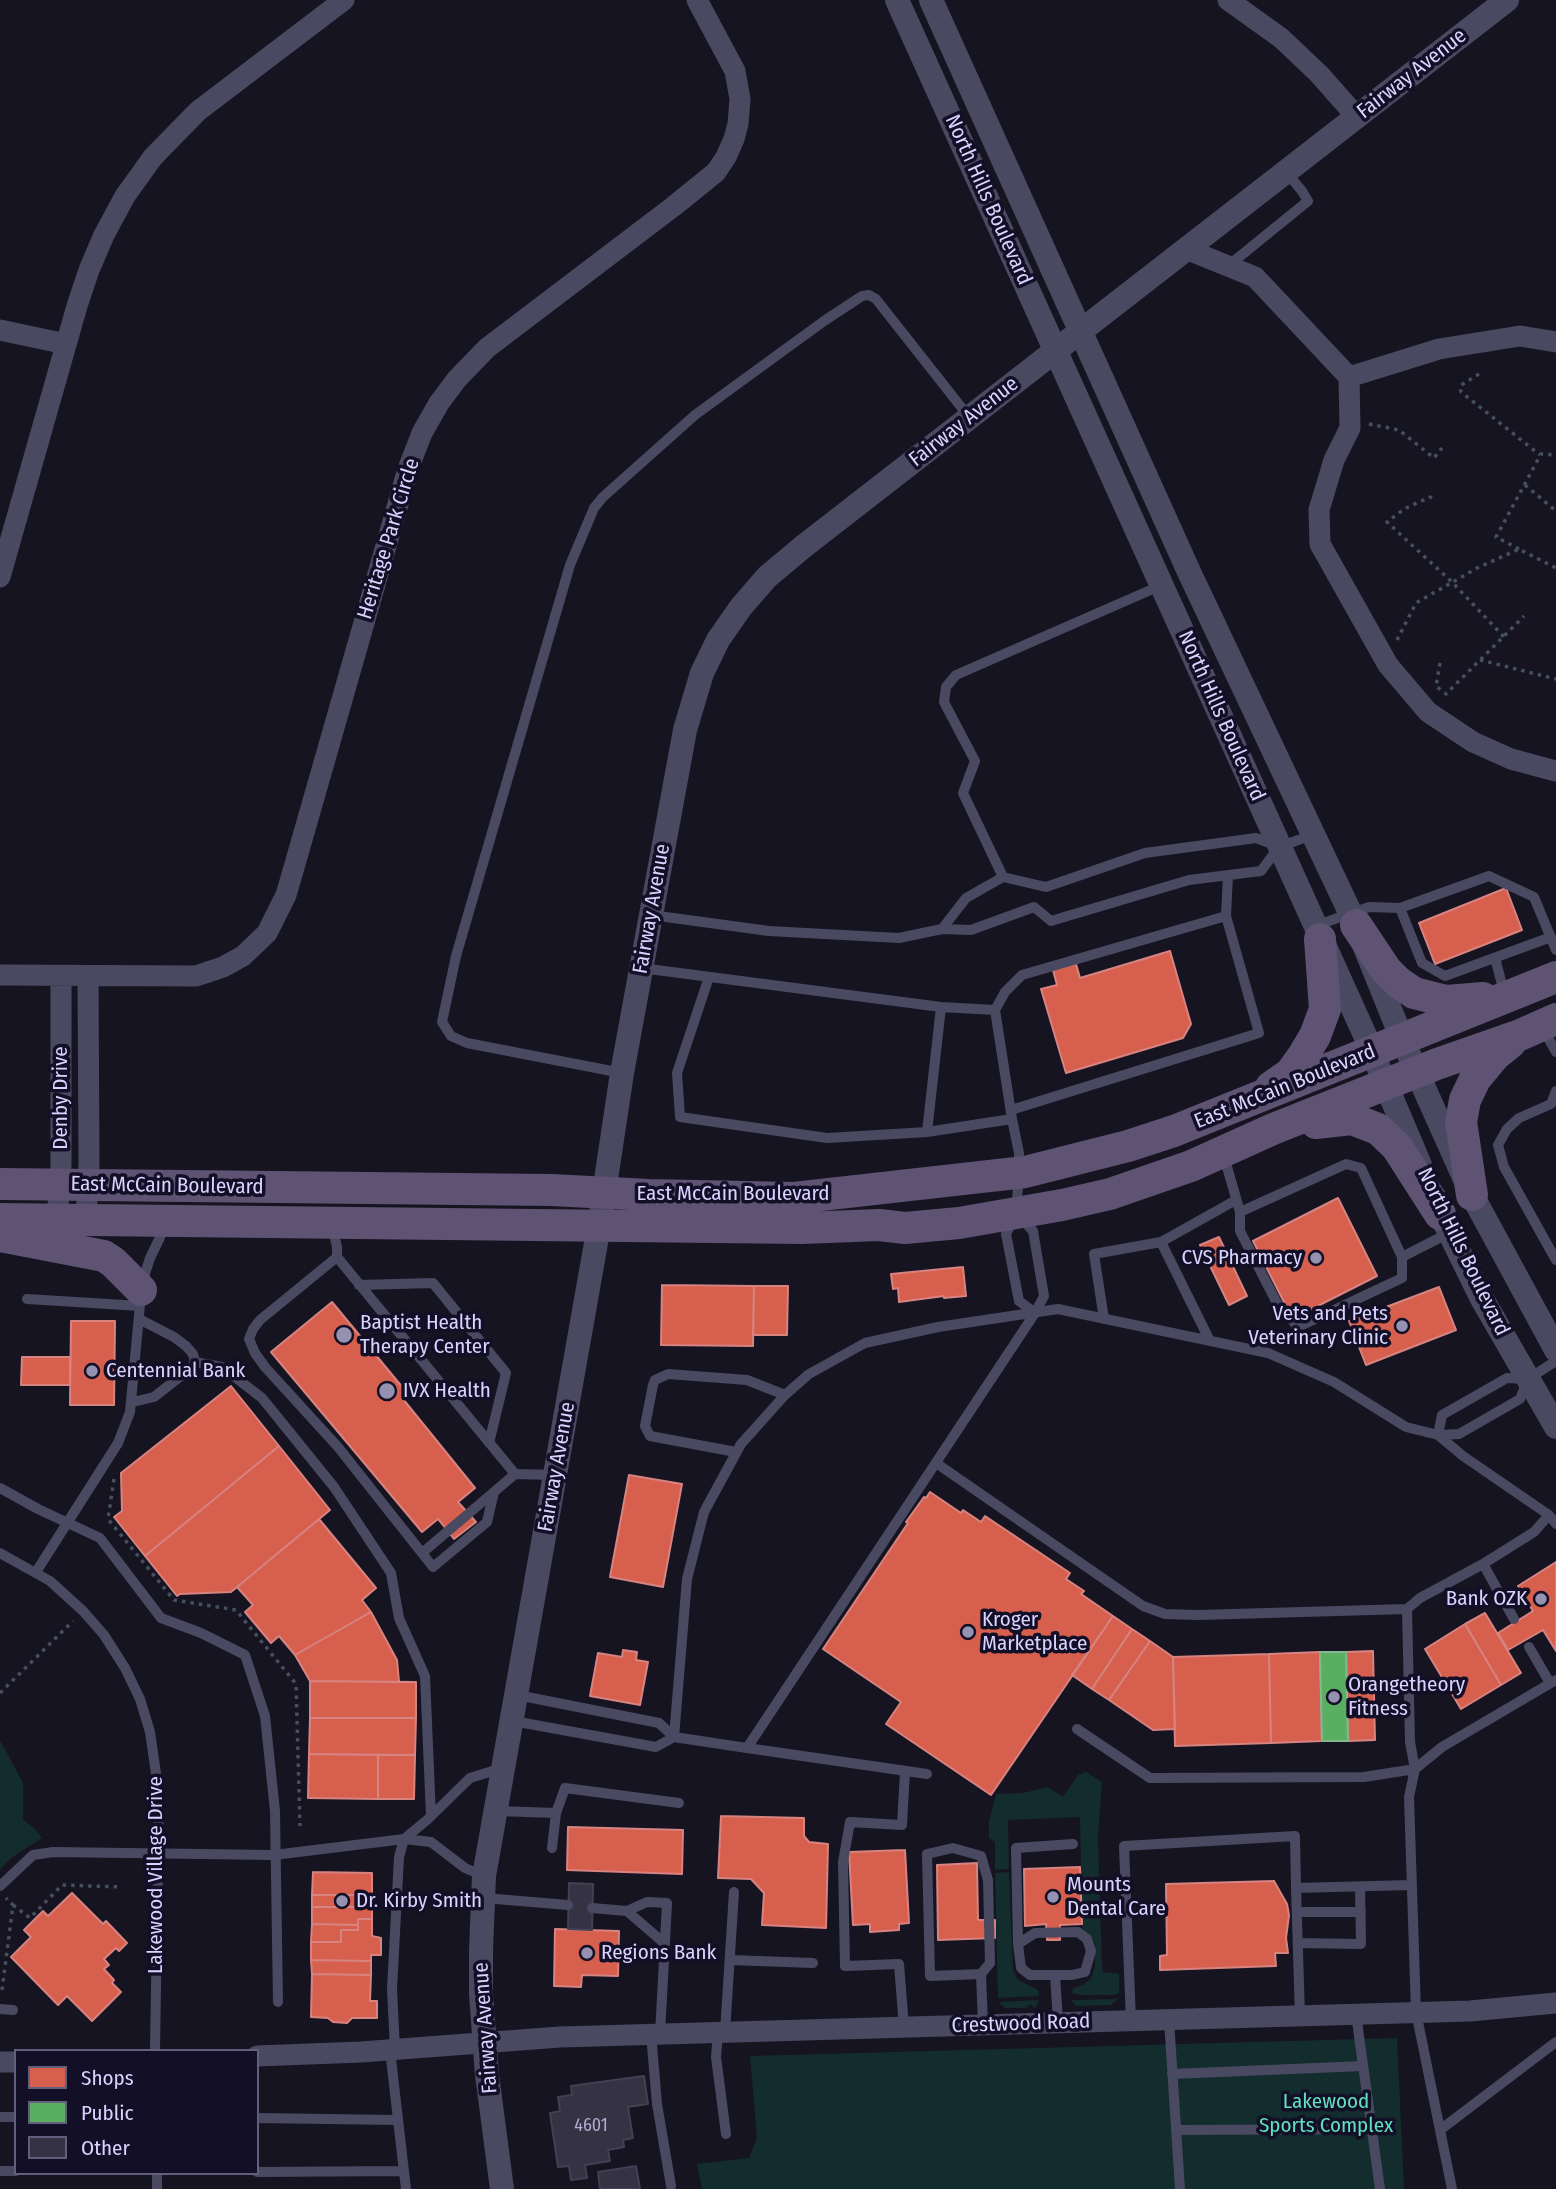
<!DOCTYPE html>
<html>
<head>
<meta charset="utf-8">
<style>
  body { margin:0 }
  #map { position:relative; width:1556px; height:2189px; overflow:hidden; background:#161421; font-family:"Fira Sans Condensed",sans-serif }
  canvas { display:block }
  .legend { position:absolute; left:14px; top:2049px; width:245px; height:126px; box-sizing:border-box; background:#130f26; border:2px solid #625e7d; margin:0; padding:9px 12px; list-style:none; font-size:21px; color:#d9d4ff }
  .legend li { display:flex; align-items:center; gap:14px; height:35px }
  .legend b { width:35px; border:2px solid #625e7d }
</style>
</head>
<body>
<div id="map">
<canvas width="1556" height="2189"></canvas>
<ul class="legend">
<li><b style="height:19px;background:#d6604d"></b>Shops</li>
<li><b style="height:19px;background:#5aae61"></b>Public</li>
<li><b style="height:19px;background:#343243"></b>Other</li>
</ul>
</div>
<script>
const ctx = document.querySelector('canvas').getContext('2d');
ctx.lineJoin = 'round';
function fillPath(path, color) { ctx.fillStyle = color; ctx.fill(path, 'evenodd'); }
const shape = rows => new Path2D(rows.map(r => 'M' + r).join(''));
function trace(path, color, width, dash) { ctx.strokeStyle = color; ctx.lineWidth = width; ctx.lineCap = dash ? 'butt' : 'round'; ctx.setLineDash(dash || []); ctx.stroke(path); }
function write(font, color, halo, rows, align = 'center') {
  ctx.font = font + ' "Fira Sans Condensed",sans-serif'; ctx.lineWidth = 7; ctx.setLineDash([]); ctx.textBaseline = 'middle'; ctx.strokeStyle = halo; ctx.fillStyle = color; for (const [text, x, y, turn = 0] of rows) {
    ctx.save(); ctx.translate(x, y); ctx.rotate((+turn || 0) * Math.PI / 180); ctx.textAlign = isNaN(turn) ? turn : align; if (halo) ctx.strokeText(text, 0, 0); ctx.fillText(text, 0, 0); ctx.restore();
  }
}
const green = shape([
  [0,1740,23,1783,23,1820,35,1829,42,1838,11,1858,0,1869],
  [1086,1772,1102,1782,1098,1837,1102,1967,1103,1972,1119,1974,1119,1993,1114,1995,1081,1995,1071,1993,1074,1988,1083,1985,1091,1978,1095,1967,1095,1944,1089,1934,1083,1929,1082,1924,1080,1817,1008,1820,1009,1869,995,1870,995,1842,989,1838,989,1821,996,1794,1023,1793,1048,1787,1063,1797,1078,1775],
  [1009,1872,1013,1970,1018,1980,1038,1990,1039,1996,998,1998,995,1873],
  [1118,1999,1111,2005,1076,2006,1071,2000],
  [1039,2000,1035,2008,1030,2004,1026,2008,1005,2008,998,2002],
  [1397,2038,1404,2189,702,2189,697,2164,749,2158,757,2138,750,2056]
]);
const shops = shape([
  [1506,888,1522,930,1435,964,1419,923,1506,888],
  [1170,951,1191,1024,1183,1038,1066,1073,1041,989,1057,985,1053,970,1076,964,1080,978,1170,951],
  [1338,1198,1377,1276,1288,1321,1279,1313,1286,1306,1253,1241,1338,1198],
  [1219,1237,1247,1296,1229,1305,1200,1245,1219,1237],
  [963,1267,966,1296,944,1298,944,1296,899,1302,898,1288,893,1289,891,1274,963,1267],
  [662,1285,754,1286,753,1346,661,1345,662,1285],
  [754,1286,788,1286,787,1335,753,1335,754,1286],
  [1439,1287,1456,1330,1366,1365,1349,1321,1439,1287],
  [332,1302,408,1394,403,1399,475,1488,458,1502,476,1522,454,1539,438,1519,422,1532,271,1352,332,1302],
  [71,1321,115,1321,114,1405,70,1405,71,1321],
  [22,1357,70,1357,70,1385,21,1385,22,1357],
  [231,1386,279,1446,145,1556,114,1517,122,1511,121,1473,231,1386],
  [279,1446,330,1510,231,1592,180,1594,177,1596,145,1556,279,1446],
  [629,1475,682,1484,663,1587,610,1577,629,1475],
  [930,1492,961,1513,963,1510,981,1522,985,1516,1070,1573,1066,1579,1084,1591,1081,1594,1113,1616,991,1795,886,1724,901,1702,823,1649,908,1523,906,1522,924,1497,926,1498,930,1492],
  [319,1519,376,1588,362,1600,371,1612,295,1655,279,1636,271,1643,245,1612,253,1605,237,1587,319,1519],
  [1556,1562,1556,1651,1543,1630,1508,1650,1498,1633,1533,1611,1518,1586,1556,1562],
  [371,1612,397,1660,399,1682,310,1681,295,1655,371,1612],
  [1485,1613,1521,1673,1501,1685,1465,1624,1485,1613],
  [1113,1616,1132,1629,1092,1689,1072,1675,1113,1616],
  [1465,1624,1501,1685,1461,1709,1425,1649,1465,1624],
  [1132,1629,1150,1641,1109,1700,1092,1689,1132,1629],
  [1150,1641,1173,1657,1175,1729,1153,1730,1109,1700,1150,1641],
  [623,1650,637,1652,636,1660,648,1662,640,1705,590,1696,598,1653,622,1657,623,1650],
  [1373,1651,1375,1740,1348,1741,1346,1652,1373,1651],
  [1320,1652,1322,1741,1271,1743,1269,1654,1320,1652],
  [1269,1654,1271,1743,1175,1746,1173,1657,1269,1654],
  [310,1681,416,1682,416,1718,310,1718,310,1681],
  [310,1718,416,1718,415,1755,309,1754,310,1718],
  [309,1754,378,1755,378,1799,308,1798,309,1754],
  [378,1755,415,1755,414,1799,378,1799,378,1755],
  [721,1816,804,1818,804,1836,809,1842,828,1844,826,1928,762,1925,764,1893,751,1879,718,1878,721,1816],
  [568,1827,683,1830,682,1874,567,1870,568,1827],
  [905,1850,909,1923,899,1924,899,1930,870,1932,870,1924,853,1925,849,1852,905,1850],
  [977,1863,978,1920,995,1920,995,1938,938,1940,937,1865,977,1863],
  [1080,1867,1082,1924,1060,1925,1060,1940,1047,1940,1046,1924,1025,1926,1024,1869,1080,1867],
  [313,1872,372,1873,372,1895,312,1895,313,1872],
  [1274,1881,1287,1904,1289,1915,1286,1938,1288,1953,1275,1953,1276,1966,1160,1970,1160,1956,1167,1955,1166,1884,1274,1881],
  [72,1893,103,1924,106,1921,127,1943,119,1951,116,1948,104,1959,109,1965,104,1969,114,1980,112,1983,121,1992,92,2021,67,1996,58,2005,11,1957,31,1937,24,1930,43,1911,48,1916,72,1893],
  [312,1895,372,1895,372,1907,312,1907,312,1895],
  [312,1907,372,1907,372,1919,358,1919,358,1925,312,1924,312,1907],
  [358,1919,372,1919,372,1936,381,1938,381,1955,371,1955,371,1961,311,1960,311,1942,341,1942,341,1930,358,1930,358,1919],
  [312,1924,358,1925,358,1930,341,1930,341,1942,311,1942,312,1924],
  [555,1929,619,1931,618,1976,582,1975,581,1987,554,1986,555,1929],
  [311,1960,371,1961,371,1975,312,1974,311,1960],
  [312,1974,371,1975,370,2001,377,2001,377,2018,352,2018,347,2023,333,2022,328,2018,311,2017,312,1974]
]);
const public = shape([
  [1320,1652,1346,1652,1348,1741,1322,1741,1320,1652]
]);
const building = shape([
  [569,1883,593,1884,592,1930,568,1929,569,1883],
  [644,2076,648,2104,628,2107,633,2138,623,2140,624,2147,608,2150,610,2161,585,2165,587,2178,571,2180,569,2166,558,2167,550,2113,560,2111,558,2097,572,2095,571,2086,644,2076],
  [636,2166,640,2189,600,2189,598,2172,636,2166]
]);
const path = shape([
  [1479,374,1463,384,1460,387,1461,392,1540,455],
  [1369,424,1399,430,1434,458,1442,448],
  [1525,485,1556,511],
  [1432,498,1430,497,1404,509,1387,522,1452,582,1504,637],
  [1519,549,1496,537,1541,454,1556,455],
  [1397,640,1416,603,1477,568,1519,549,1556,568],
  [1480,660,1556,679],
  [1440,663,1436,686,1446,694,1524,616],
  [114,1479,108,1519,174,1600,236,1610,296,1684,300,1826],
  [0,1693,73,1621],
  [13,1905,30,1918,62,1885,121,1887],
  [2,1990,13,1905,6,1898]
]);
const service = shape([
  [1228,266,1308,201,1302,191,1286,172],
  [1162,585,956,675,946,687,944,702,975,761,963,793,1003,877,1046,887,1145,853,1256,838,1277,846],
  [1400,908,1422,963,1445,976,1551,937],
  [651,915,769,931,899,938,942,929,971,930,1034,907,1051,921,1189,880,1261,871,1279,847,1312,835],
  [1315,926,1369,907,1400,908,1489,876,1534,897,1556,950],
  [942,929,966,898,1003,877],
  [1495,958,1505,996],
  [641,968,941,1007,927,1132,1012,1119,995,1010,941,1007],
  [709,977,677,1073,680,1117,827,1138,927,1132],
  [995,1010,1005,992,1022,975,1226,916],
  [1542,1027,1556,1052],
  [622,1073,467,1043,451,1036,442,1022,456,956,570,565,594,508,603,497,695,415,824,321,862,296,869,295,876,299,969,417],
  [1556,1091,1551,1104,1519,1118,1507,1129,1498,1145,1504,1167,1556,1260],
  [1011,1110,1259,1033,1226,916,1228,875],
  [1012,1119,1019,1153,1019,1173,1016,1213,1006,1234,1019,1301,1035,1313,1044,1296,1033,1231,1020,1217],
  [1223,1153,1240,1212,1346,1164,1361,1168,1402,1257,1449,1233],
  [1240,1212,1240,1231,1281,1311],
  [332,1225,337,1247,337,1257,515,1474,556,1475],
  [1161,1242,1210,1341],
  [337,1257,260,1320,253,1329,249,1339,255,1353,265,1367,338,1447,433,1567,487,1522,494,1492,515,1474],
  [359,1285,433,1283,506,1373,489,1443],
  [27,1299,140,1306],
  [1035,1313,747,1748,674,1737,687,1579,704,1512,741,1444,785,1395,809,1374,865,1343,938,1327,1058,1309,1268,1353,1334,1382,1406,1427,1438,1435,1463,1456,1549,1515,1556,1524],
  [1104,1319,1094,1254,1161,1242,1236,1200],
  [1291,1319,1298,1327,1402,1278,1402,1257],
  [195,1362,222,1367,262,1398,334,1487,391,1573,399,1618,425,1676,431,1816],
  [1526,1379,1507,1378,1442,1415,1438,1435,1459,1434,1520,1399,1528,1379,1556,1361],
  [133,1402,154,1397,191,1368,195,1362,193,1354,186,1346,174,1337,139,1319],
  [736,1452,650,1436,645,1426,653,1385,655,1380,668,1374,747,1380,785,1395],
  [936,1463,1143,1606,1165,1614,1198,1615,1407,1609],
  [0,1488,38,1509,100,1538,161,1618,201,1633,245,1655,265,1716,275,1811,278,2002],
  [0,1553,50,1581,83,1611,104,1635,125,1668,140,1699,150,1732,159,1794,155,2051],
  [422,1553,494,1492],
  [1483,1564,1514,1619],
  [36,1572,118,1443,130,1412,142,1283,150,1258,166,1225],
  [1529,1647,1550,1683],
  [513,1721,656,1747,674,1737,659,1723,517,1695],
  [1077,1729,1150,1778,1364,1777,1415,1769,1410,1742,1407,1609,1420,1598,1483,1564,1534,1532,1549,1515],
  [747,1748,927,1774],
  [497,1811,556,1813,565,1788,679,1803],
  [552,1848,556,1813],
  [0,1886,33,1855,53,1852,274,1855,404,1839,431,1842,465,1868,484,1876],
  [1296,1888,1300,2016],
  [484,1898,568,1905],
  [592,1908,627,1911,647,1902,667,1903,660,2034],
  [627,1911,664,1943],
  [1297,1912,1361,1912],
  [1298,1943,1361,1944,1360,1887],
  [1018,1944,1035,1933,1078,1932,1087,1939,1091,1951,1085,1972,1072,1975,1055,1975],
  [730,1960,813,1963],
  [981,1974,990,1963,988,1880,981,1856,953,1848,927,1854,930,1976,981,1974,983,2025],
  [0,2009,13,2010],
  [1356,2014,1380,2189],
  [1169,2020,1180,2189],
  [1131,2021,1124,1846,1295,1836,1296,1888,1411,1885],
  [1058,2022,1055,1975,1030,1975,1021,1968,1018,1944,1016,1848,1073,1844],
  [904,2027,899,1964,845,1966,843,1862,850,1822,902,1825,905,1771],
  [718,2032,716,2057,726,2134],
  [725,2032,734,1892],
  [651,2034,657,2104,671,2186],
  [395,2049,392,1989,399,1857,404,1839,427,1820,470,1778,502,1768],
  [390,2050,406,2189],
  [1172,2074,1363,2066],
  [0,2117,16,2117],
  [257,2118,397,2120],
  [1176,2130,1372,2129],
  [1440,2130,1556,2042],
  [0,2171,16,2171],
  [257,2172,403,2171],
  [157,2189,157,2173],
  [1452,2189,1416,2012,1409,1797,1415,1769,1442,1747,1556,1680]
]);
const minor = shape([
  [1228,0,1281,38,1319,74,1357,117],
  [1186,249,1255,277,1349,377,1439,349,1520,336,1556,342],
  [0,330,66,344],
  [1349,377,1350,428,1334,460,1319,510,1320,544,1388,665,1428,712,1473,742,1511,759,1556,771],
  [0,577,77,306,89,270,104,235,125,196,153,157,198,111,344,0],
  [0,975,196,976,223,967,243,956,267,933,286,895,291,878,408,469,422,433,439,403,457,379,487,348,674,206,716,172,726,157,734,139,738,124,740,99,735,71,697,0],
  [57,1219,61,1166,61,977],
  [86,1219,89,1163,88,977],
  [257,2056,361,2052,560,2037,1470,2011,1556,2003],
  [0,2062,16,2062]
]);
const tertiary = shape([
  [897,0,1364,1033,1420,1165],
  [931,0,1190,574,1356,925,1402,1039,1472,1195,1556,1350],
  [1433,1199,1481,1297,1556,1427],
  [502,2189,487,2075,481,1994,481,1951,484,1876,599,1226,622,1073,685,730,702,673,718,640,741,607,767,577,804,546,1507,0]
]);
const primary = shape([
  [1356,925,1386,970,1398,982,1414,993,1446,1001,1483,998],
  [1271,1087,1291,1073,1303,1056,1315,1036,1325,1009,1320,939],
  [1316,1123,1352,1119,1378,1129,1397,1147,1440,1214],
  [0,1184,551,1190,649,1195,794,1198,1025,1172,1128,1146,1174,1131,1556,977],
  [1472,1195,1461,1122,1465,1100,1475,1079,1495,1055,1510,1043],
  [0,1219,802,1228,879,1225,905,1228,959,1223,1062,1205,1110,1194,1191,1166,1273,1129,1437,1064,1520,1035,1556,1019],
  [0,1236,104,1256,113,1262,141,1290]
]);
const markers = [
  [1316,1258,7,"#9591b1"],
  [1402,1326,7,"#9591b1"],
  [344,1335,9,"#9591b1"],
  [92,1371,7,"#9591b1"],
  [387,1391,9,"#9591b1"],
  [1541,1599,7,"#9591b1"],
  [968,1632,7,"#9591b1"],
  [1334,1697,7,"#9591b1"],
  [1053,1897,7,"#9591b1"],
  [342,1901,7,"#9591b1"],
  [587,1953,7,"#9591b1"]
];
const numberNames = [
  ["4601",591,2126]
];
const streetNames = [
  ["Fairway Avenue",1412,74,-38],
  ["North Hills Boulevard",988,200,66],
  ["Fairway Avenue",964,422,-38],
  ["Heritage Park Circle",389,539,-73],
  ["North Hills Boulevard",1221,716,66],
  ["Fairway Avenue",652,909,-80],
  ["East McCain Boulevard",1285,1087,-22],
  ["Denby Drive",61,1098,-90],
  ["East McCain Boulevard",167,1186,1],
  ["East McCain Boulevard",733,1194],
  ["North Hills Boulevard",1463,1252,64],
  ["Fairway Avenue",557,1467,-80],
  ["Lakewood Village Drive",156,1875,-90],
  ["Crestwood Road",1021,2024,-2],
  ["Fairway Avenue",486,2028,-94]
];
const poiNames = [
  ["CVS Pharmacy",1302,1258,"right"],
  ["Vets and Pets",1388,1314,"right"],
  ["Veterinary Clinic",1388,1338,"right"],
  ["Baptist Health",360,1323],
  ["Therapy Center",360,1347],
  ["Centennial Bank",106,1371],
  ["IVX Health",403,1391],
  ["Bank OZK",1527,1599,"right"],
  ["Kroger",982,1620],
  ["Marketplace",982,1644],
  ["Orangetheory",1348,1685],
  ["Fitness",1348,1709],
  ["Mounts",1067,1885],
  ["Dental Care",1067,1909],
  ["Dr. Kirby Smith",356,1901],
  ["Regions Bank",601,1953]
];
const parkNames = [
  ["Lakewood",1326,2102],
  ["Sports Complex",1326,2126]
];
fillPath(green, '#132c2d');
fillPath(shops, '#d6604d');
trace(shops, '#d78382', 2);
fillPath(public, '#5aae61');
trace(public, '#80b990', 2);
fillPath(building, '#343243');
trace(building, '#433f54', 2);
trace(path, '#44505f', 3.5, [3.5, 5]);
trace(service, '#4a4962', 10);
trace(minor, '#4a4962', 21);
trace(tertiary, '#4a4962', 24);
trace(primary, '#5e5373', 32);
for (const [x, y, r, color] of markers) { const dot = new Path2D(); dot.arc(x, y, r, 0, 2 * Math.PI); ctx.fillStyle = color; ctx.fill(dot); trace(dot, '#130f26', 2.5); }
write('18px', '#b0acd0', null, numberNames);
write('21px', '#d9d4ff', '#130f26', streetNames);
write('21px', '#d9d4ff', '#130f26', poiNames, 'left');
write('21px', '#5fe0c0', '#130f26', parkNames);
</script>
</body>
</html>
